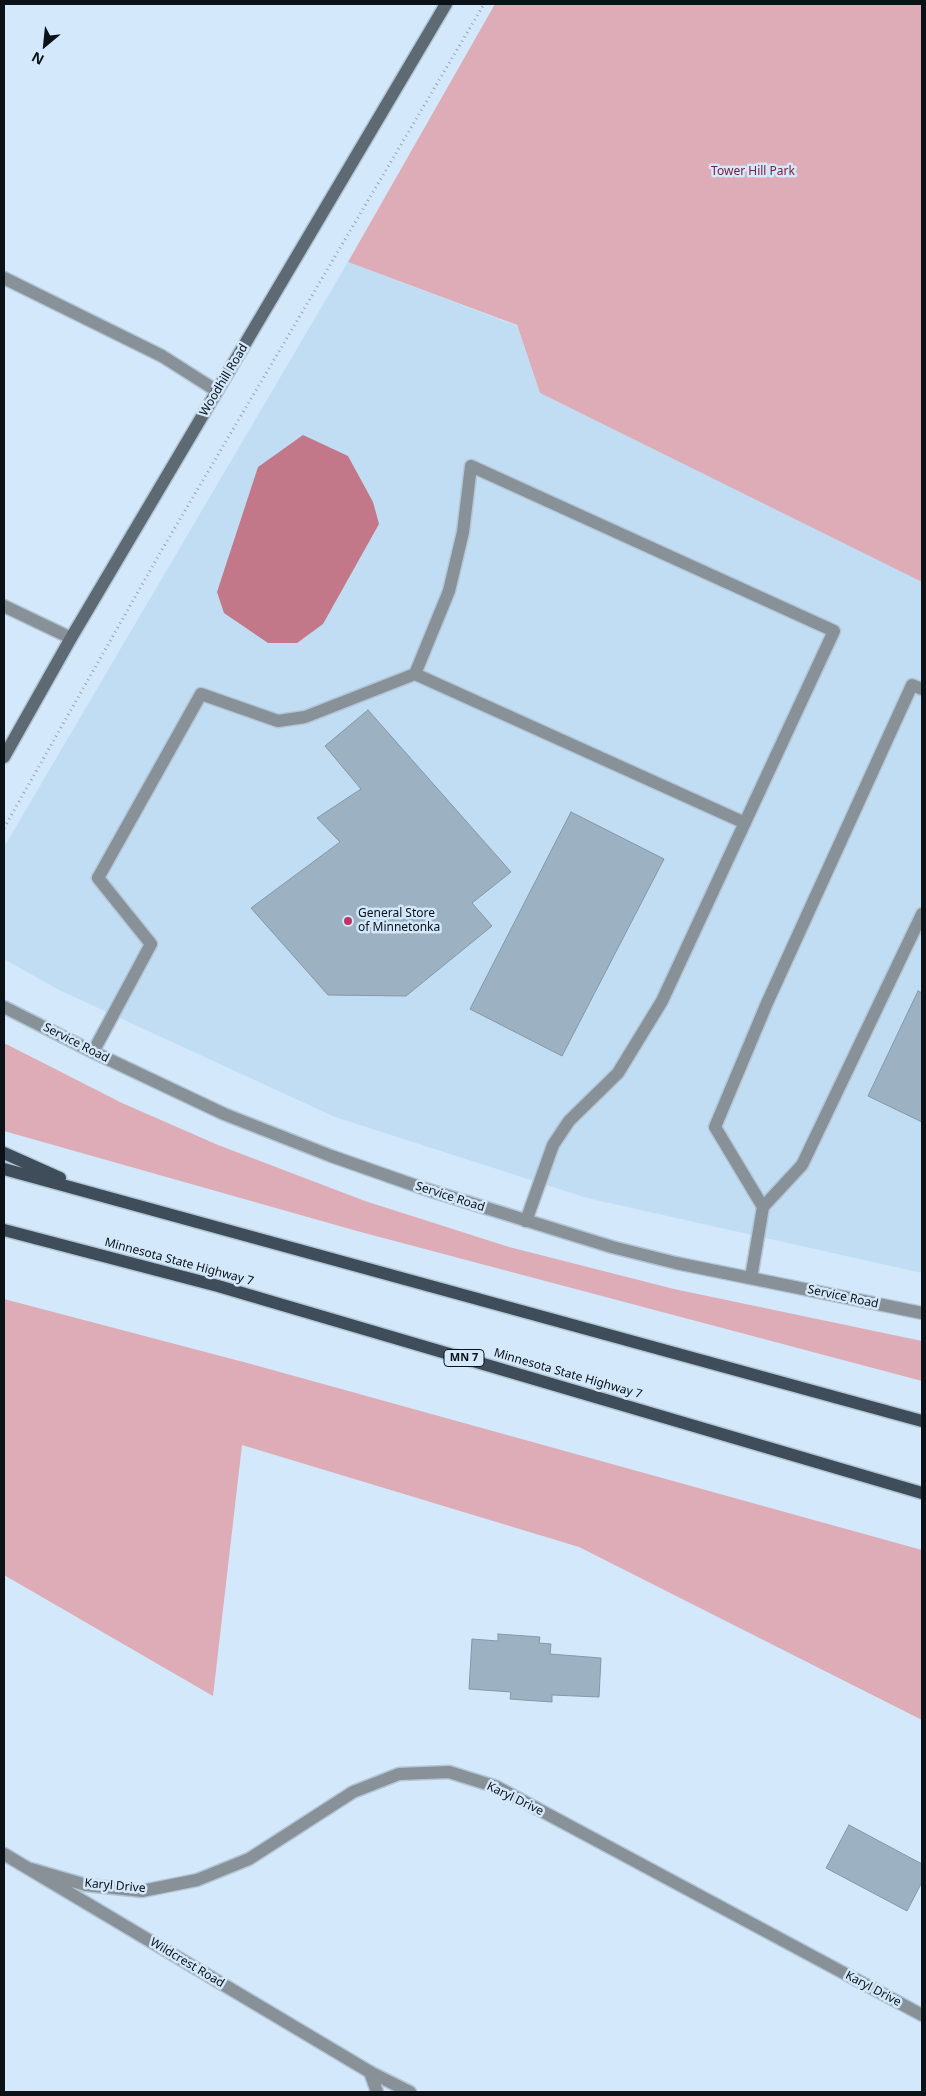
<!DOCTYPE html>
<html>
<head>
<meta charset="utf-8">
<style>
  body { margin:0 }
  #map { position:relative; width:926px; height:2096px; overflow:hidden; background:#d3e8fa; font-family:"Noto Sans",sans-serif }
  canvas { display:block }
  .frame { position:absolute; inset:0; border:5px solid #0a1117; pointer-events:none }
  .north { position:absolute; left:20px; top:20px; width:50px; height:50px; -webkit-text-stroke:4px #d3e8fa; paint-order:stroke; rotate:208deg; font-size:14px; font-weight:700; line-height:20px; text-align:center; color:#0a1117 }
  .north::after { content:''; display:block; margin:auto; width:18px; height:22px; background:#0a1117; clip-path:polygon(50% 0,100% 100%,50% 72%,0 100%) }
</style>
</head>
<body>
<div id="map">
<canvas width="926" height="2096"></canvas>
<div class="frame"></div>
<div class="north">N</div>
</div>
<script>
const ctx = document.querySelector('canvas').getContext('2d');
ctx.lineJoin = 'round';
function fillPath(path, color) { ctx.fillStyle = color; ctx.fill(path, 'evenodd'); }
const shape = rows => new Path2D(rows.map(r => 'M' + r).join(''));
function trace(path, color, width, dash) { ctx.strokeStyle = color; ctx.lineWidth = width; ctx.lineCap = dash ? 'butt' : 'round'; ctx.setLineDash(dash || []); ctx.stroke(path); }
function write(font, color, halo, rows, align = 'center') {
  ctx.font = font + ' "Noto Sans",sans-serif'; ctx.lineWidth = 5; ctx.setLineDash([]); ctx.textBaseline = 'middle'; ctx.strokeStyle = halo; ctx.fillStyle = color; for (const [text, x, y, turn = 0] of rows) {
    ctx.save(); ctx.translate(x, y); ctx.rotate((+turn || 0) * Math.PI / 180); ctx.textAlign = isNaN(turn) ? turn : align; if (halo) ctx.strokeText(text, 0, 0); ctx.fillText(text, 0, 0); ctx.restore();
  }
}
const built = shape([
  [348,262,517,326,540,393,922,582,922,1273,587,1198,335,1117,59,990,4,959,4,847]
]);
const green = shape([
  [495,4,922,4,922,582,540,393,517,325,348,262],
  [4,1043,122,1103,218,1145,365,1201,509,1247,674,1289,922,1341,922,1381,357,1231,4,1131],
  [4,1299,251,1364,922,1550,922,1720,579,1547,242,1445,213,1696,4,1575]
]);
const water = shape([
  [303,435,348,456,373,502,379,524,323,624,297,643,268,643,224,613,217,592,258,467]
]);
const building = shape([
  [368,710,511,872,472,903,492,926,406,996,328,995,251,908,340,842,317,818,361,789,325,746,368,710],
  [571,812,664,859,562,1056,470,1009,571,812],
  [918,991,922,993,922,1122,868,1096,918,991],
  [498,1634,540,1637,539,1643,551,1644,550,1654,601,1658,599,1697,552,1695,552,1702,523,1700,510,1699,511,1692,469,1689,472,1639,498,1641,498,1634],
  [849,1825,922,1864,922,1882,907,1911,826,1868,849,1825]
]);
const path = shape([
  [4,828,160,553,484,4]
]);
const lane = shape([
  [4,278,162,356,217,391],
  [415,674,745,823],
  [93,1052,151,944,98,878,201,694,278,721,305,717,415,674,449,591,463,532,471,466,834,631,662,1001,618,1073,569,1121,553,1145,526,1221],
  [763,1207,715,1127,767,1003,912,685,922,689],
  [751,1278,763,1207,802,1165,922,914],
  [370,2072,410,2092],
  [370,2072,377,2092]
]);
const street = shape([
  [4,606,71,638],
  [4,1007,93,1052,224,1114,331,1156,425,1189,612,1247,676,1263,922,1313],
  [4,1854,370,2072],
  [31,1869,86,1885,142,1891,197,1880,249,1859,353,1792,399,1774,449,1772,497,1787,922,2015]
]);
const secondary = shape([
  [4,757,71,638,446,4]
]);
const primary = shape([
  [4,1153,60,1178],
  [4,1169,922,1421],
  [4,1230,218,1286,922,1493]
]);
const markers = [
  [348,921,5,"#c03364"]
];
const shields = [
  [464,1358,40]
];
const shieldNames = [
  ["MN 7",464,1358]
];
const parkNames = [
  ["Tower Hill Park",753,172]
];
const streetNames = [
  ["Woodhill Road",224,380,-59],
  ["Service Road",76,1043,27],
  ["Service Road",450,1197,18],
  ["Minnesota State Highway 7",179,1262,15],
  ["Service Road",843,1297,12],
  ["Minnesota State Highway 7",568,1374,16],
  ["Karyl Drive",515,1799,26],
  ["Karyl Drive",115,1886,5],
  ["Wildcrest Road",187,1963,31],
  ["Karyl Drive",873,1989,28]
];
const poiNames = [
  ["General Store",358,914],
  ["of Minnetonka",358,928]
];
fillPath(built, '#c1ddf3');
fillPath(green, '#deacb6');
fillPath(water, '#c27889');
fillPath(building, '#9cb1c1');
trace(building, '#8498a8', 1);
trace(lane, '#b3c6d6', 15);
trace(street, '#b3c6d6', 15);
trace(secondary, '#b3c6d6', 15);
trace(primary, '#b3c6d6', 15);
trace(path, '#96a7b6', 3, [1, 4]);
trace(lane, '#889198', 12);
trace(street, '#889198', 12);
trace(secondary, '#5d6973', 12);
trace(primary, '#3e4d59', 12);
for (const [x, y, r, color] of markers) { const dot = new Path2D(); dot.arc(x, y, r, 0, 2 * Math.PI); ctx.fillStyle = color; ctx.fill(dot); trace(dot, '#d3e8fa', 2); }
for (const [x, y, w] of shields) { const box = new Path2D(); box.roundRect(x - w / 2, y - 8.5, w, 17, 4); ctx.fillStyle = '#d3e8fa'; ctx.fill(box); trace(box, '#0a1117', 1); }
write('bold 11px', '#0a1117', null, shieldNames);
write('12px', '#7a203e', '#d3e8fa', parkNames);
write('12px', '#0a1117', '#d3e8fa', streetNames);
write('12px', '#0a1117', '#d3e8fa', poiNames, 'left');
</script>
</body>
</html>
